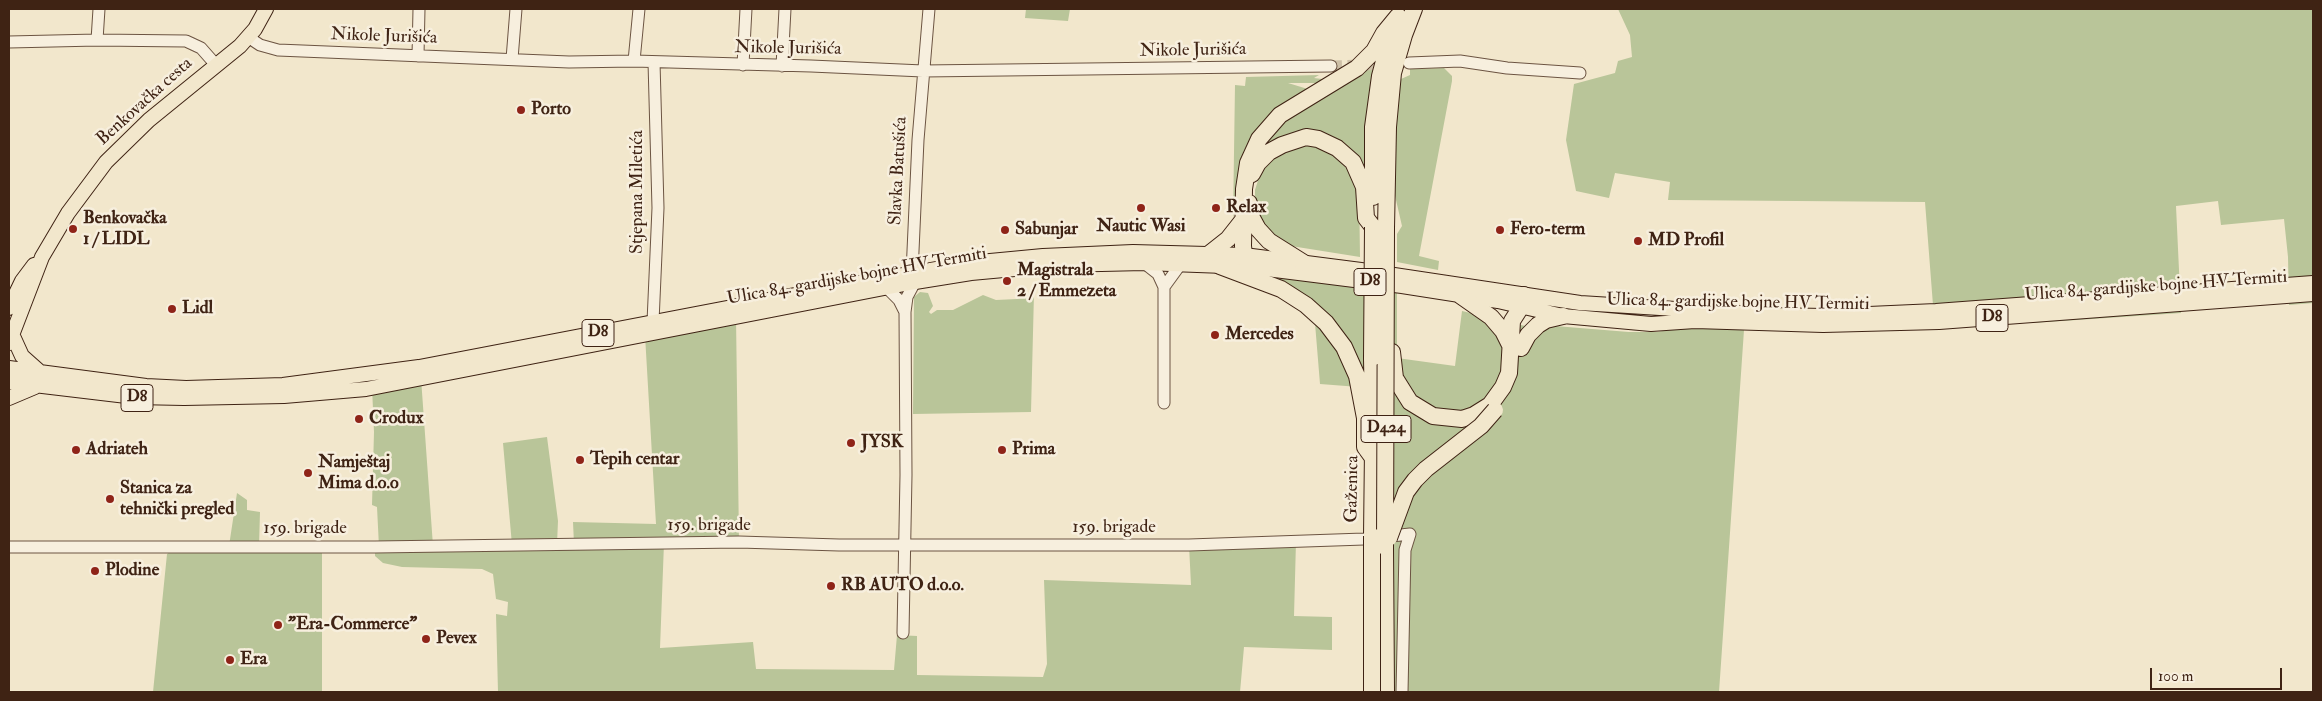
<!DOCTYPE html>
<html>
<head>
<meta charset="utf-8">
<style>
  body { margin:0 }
  #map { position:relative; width:2322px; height:701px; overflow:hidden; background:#f2e7cc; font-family:"IM FELL Double Pica",serif }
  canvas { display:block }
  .frame { position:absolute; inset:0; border:10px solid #3f2314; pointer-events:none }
  .scale { position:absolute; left:2150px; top:668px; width:132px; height:22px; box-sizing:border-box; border:2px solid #3f2314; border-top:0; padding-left:6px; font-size:15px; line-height:18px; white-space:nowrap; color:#3f2314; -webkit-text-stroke:4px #f7efde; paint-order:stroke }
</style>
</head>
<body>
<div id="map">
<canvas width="2322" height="701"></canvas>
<div class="frame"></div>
<div class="scale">100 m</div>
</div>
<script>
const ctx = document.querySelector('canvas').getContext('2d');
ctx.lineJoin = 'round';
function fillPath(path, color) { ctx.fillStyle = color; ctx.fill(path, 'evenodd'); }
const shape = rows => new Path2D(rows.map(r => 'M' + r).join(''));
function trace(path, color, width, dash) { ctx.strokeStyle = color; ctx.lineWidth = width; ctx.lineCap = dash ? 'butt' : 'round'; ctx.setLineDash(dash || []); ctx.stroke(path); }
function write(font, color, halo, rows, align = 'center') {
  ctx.font = font + ' "IM FELL Double Pica",serif'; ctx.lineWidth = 5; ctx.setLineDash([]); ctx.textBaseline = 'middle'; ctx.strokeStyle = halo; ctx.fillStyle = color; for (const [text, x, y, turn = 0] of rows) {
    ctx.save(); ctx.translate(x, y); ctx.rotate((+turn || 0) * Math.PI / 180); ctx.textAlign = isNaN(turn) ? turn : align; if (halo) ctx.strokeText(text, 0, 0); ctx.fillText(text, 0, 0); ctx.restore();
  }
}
const green = shape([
  [1026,9,1070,9,1068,21,1025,18],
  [1618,9,2313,9,2313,303,2289,305,2288,257,2284,219,2221,225,2218,201,2176,206,2181,313,2032,323,1934,318,1925,202,1668,200,1670,182,1615,173,1609,198,1576,191,1566,140,1574,84,1615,73,1618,61,1632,57,1630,35],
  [1382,47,1366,172,1341,144,1263,147,1282,122,1365,73,1366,69],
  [1444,68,1452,76,1452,81,1419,256,1439,261,1438,270,1397,262,1397,234,1402,226,1393,187,1396,104,1401,79,1410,75,1410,69],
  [1319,75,1314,78,1330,80,1318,83,1288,83,1311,90,1252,137,1245,149,1239,170,1233,220,1235,85,1245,86,1246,77],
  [1302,146,1315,146,1326,150,1351,169,1359,187,1360,257,1291,246,1277,238,1265,226,1255,208,1255,190,1261,171,1272,158],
  [1266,269,1397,281,1397,358,1455,366,1462,311,1542,330,1555,326,1629,332,1657,332,1685,327,1744,330,1719,692,1372,692,1372,536,1359,387,1320,384,1314,311,1296,298],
  [920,292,928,293,933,306,929,312,931,314,937,310,953,310,983,295,996,300,1017,299,1034,293,1031,412,913,414,914,297],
  [736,317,739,542,664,543,660,648,753,642,756,669,894,670,897,635,917,636,917,675,1043,677,1047,664,1044,580,1191,585,1189,545,1296,541,1294,616,1332,617,1332,650,1244,647,1240,692,498,692,496,614,507,616,508,602,496,599,493,574,482,569,402,567,383,563,375,556,375,547,379,547,377,507,372,505,374,432,372,387,421,378,433,546,512,545,503,443,547,437,558,521,557,544,574,544,573,522,656,524,645,335],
  [237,493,247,500,247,510,260,512,259,546,322,547,322,692,153,692,167,554,179,546,229,546]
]);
const minorTunnel = shape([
  [1331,66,1390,64]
]);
const minor = shape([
  [248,37,260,45,278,50,569,62,634,61,811,66,923,71,1331,66],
  [97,40,99,9],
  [9,42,97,40,186,41,201,48,216,65],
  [418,56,419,9],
  [512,59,516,9],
  [634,61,639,9],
  [1409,63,1460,61,1507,68,1580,73],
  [743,65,746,9],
  [782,66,785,9],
  [1144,263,1158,274,1164,287,1164,403],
  [912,273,918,140,929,9],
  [1164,287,1180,265],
  [888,289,899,300,905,312],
  [653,322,658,208,654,62],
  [9,547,375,547,739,542,839,545,1189,545,1364,539,1410,534,1405,550,1402,692],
  [903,633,906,475,905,312,907,297,915,282]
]);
const major = shape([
  [9,308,22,281,34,265],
  [12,334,22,356,40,372],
  [9,343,42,257,68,213,106,162,149,120,240,46,255,29,266,9],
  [9,368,146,386,186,388,283,385,419,367,826,289,969,263,1043,256,1133,252,1244,255,1361,270,1580,303,1772,315,1824,316,1936,311,2313,283],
  [9,382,135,397,184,398,284,396,366,389,915,282,971,273,1058,265,1144,263,1251,267,1402,286,1498,301,1563,316,1651,324,1695,321,1823,325,1939,322,2313,294],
  [9,398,35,387]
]);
const highway = shape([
  [1252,174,1258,163,1269,152,1282,145,1306,137,1318,139,1337,148,1353,162,1364,187,1366,218,1373,227],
  [1373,197,1373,127,1380,76,1392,31],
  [1249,203,1252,218,1258,229,1269,241,1304,263],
  [1386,228,1388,127,1393,73,1404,35,1414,9],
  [1209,254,1228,239,1243,220],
  [1220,266,1281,289,1306,305,1326,323,1344,347,1357,376,1365,418,1365,447,1373,458],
  [1251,267,1244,255,1243,246,1244,189,1248,163,1259,139,1280,115,1357,68,1374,51,1384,33,1398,16],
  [1461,296,1491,317,1503,331,1510,345],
  [1521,348,1528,335,1538,325,1546,320,1563,316],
  [1392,352,1395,378,1410,402,1433,416,1462,419,1474,415,1490,405,1503,387,1509,373,1512,321,1521,307,1524,295],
  [1372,358,1373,416],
  [1372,536,1373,448],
  [1385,547,1386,692]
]);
const highwayBridge = shape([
  [1372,358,1373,227],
  [1372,536,1372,692],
  [1389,538,1406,492,1415,480,1426,469,1481,426,1495,410],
  [1385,547,1386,228]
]);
const markers = [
  [521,110,5,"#8f2418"],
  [1141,208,5,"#8f2418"],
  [1216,208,5,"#8f2418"],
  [73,229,5,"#8f2418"],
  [1005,230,5,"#8f2418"],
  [1500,230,5,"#8f2418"],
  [1638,241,5,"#8f2418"],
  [1007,281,5,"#8f2418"],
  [172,309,5,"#8f2418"],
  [1215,335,5,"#8f2418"],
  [359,419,5,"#8f2418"],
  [851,443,5,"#8f2418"],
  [76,450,5,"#8f2418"],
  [1002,450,5,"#8f2418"],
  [580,460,5,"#8f2418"],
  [308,473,5,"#8f2418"],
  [110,499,5,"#8f2418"],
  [95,571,5,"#8f2418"],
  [831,586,5,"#8f2418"],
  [278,625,5,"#8f2418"],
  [426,639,5,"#8f2418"],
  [230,660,5,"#8f2418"]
];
const shields = [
  [1370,282,32],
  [1992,318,32],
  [598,333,32],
  [137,398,32],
  [1386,429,50]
];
const shieldNames = [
  ["D8",1370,282],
  ["D8",1992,318],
  ["D8",598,333],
  ["D8",137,398],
  ["D424",1386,429]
];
const streetNames = [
  ["Nikole Jurišića",384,37,2],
  ["Nikole Jurišića",788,49,1],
  ["Nikole Jurišića",1193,51,-1],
  ["Benkovačka cesta",145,102,-42],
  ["Slavka Batušića",899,171,-87],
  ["Stjepana Miletića",638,192,-90],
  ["Ulica 84. gardijske bojne HV Termiti",857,277,-10],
  ["Ulica 84. gardijske bojne HV Termiti",2156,287,-4],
  ["Ulica 84. gardijske bojne HV Termiti",1738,303,1],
  ["Gaženica",1353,489,-89],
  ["159. brigade",709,526],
  ["159. brigade",1114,528],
  ["159. brigade",305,529]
];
const poiNames = [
  ["Porto",531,110],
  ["Relax",1226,208],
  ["Benkovačka",83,219],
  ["1 / LIDL",83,240],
  ["Nautic Wasi",1141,227,"center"],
  ["Sabunjar",1015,230],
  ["Fero-term",1510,230],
  ["MD Profil",1648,241],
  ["Magistrala",1017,271],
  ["2 / Emmezeta",1017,292],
  ["Lidl",182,309],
  ["Mercedes",1225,335],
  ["Crodux",369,419],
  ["JYSK",861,443],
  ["Adriateh",86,450],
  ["Prima",1012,450],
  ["Tepih centar",590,460],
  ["Namještaj",318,463],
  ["Mima d.o.o",318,484],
  ["Stanica za",120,489],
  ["tehnički pregled",120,510],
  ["Plodine",105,571],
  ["RB AUTO d.o.o.",841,586],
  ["\"Era-Commerce\"",288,625],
  ["Pevex",436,639],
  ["Era",240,660]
];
fillPath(green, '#b9c599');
trace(minorTunnel, '#cec0a7', 11, [11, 5.5]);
trace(minor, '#6c5442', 13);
trace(major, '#3f2314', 16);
trace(highway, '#3f2314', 18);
trace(minor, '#f7efde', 11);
trace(major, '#f2e7cc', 14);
trace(highway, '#f2e7cc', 16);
trace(highwayBridge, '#3f2314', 18, []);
trace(highwayBridge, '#f2e7cc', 16);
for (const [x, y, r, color] of markers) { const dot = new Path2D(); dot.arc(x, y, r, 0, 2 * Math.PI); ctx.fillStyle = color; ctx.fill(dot); trace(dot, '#f7efde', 2); }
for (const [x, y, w] of shields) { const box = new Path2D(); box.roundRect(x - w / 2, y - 13.5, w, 27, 4); ctx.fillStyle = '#f7efde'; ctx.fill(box); trace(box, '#3f2314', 1); }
write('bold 16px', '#3f2314', null, shieldNames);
write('18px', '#3f2314', '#f7efde', streetNames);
write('bold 18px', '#3f2314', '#f7efde', poiNames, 'left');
</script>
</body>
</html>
